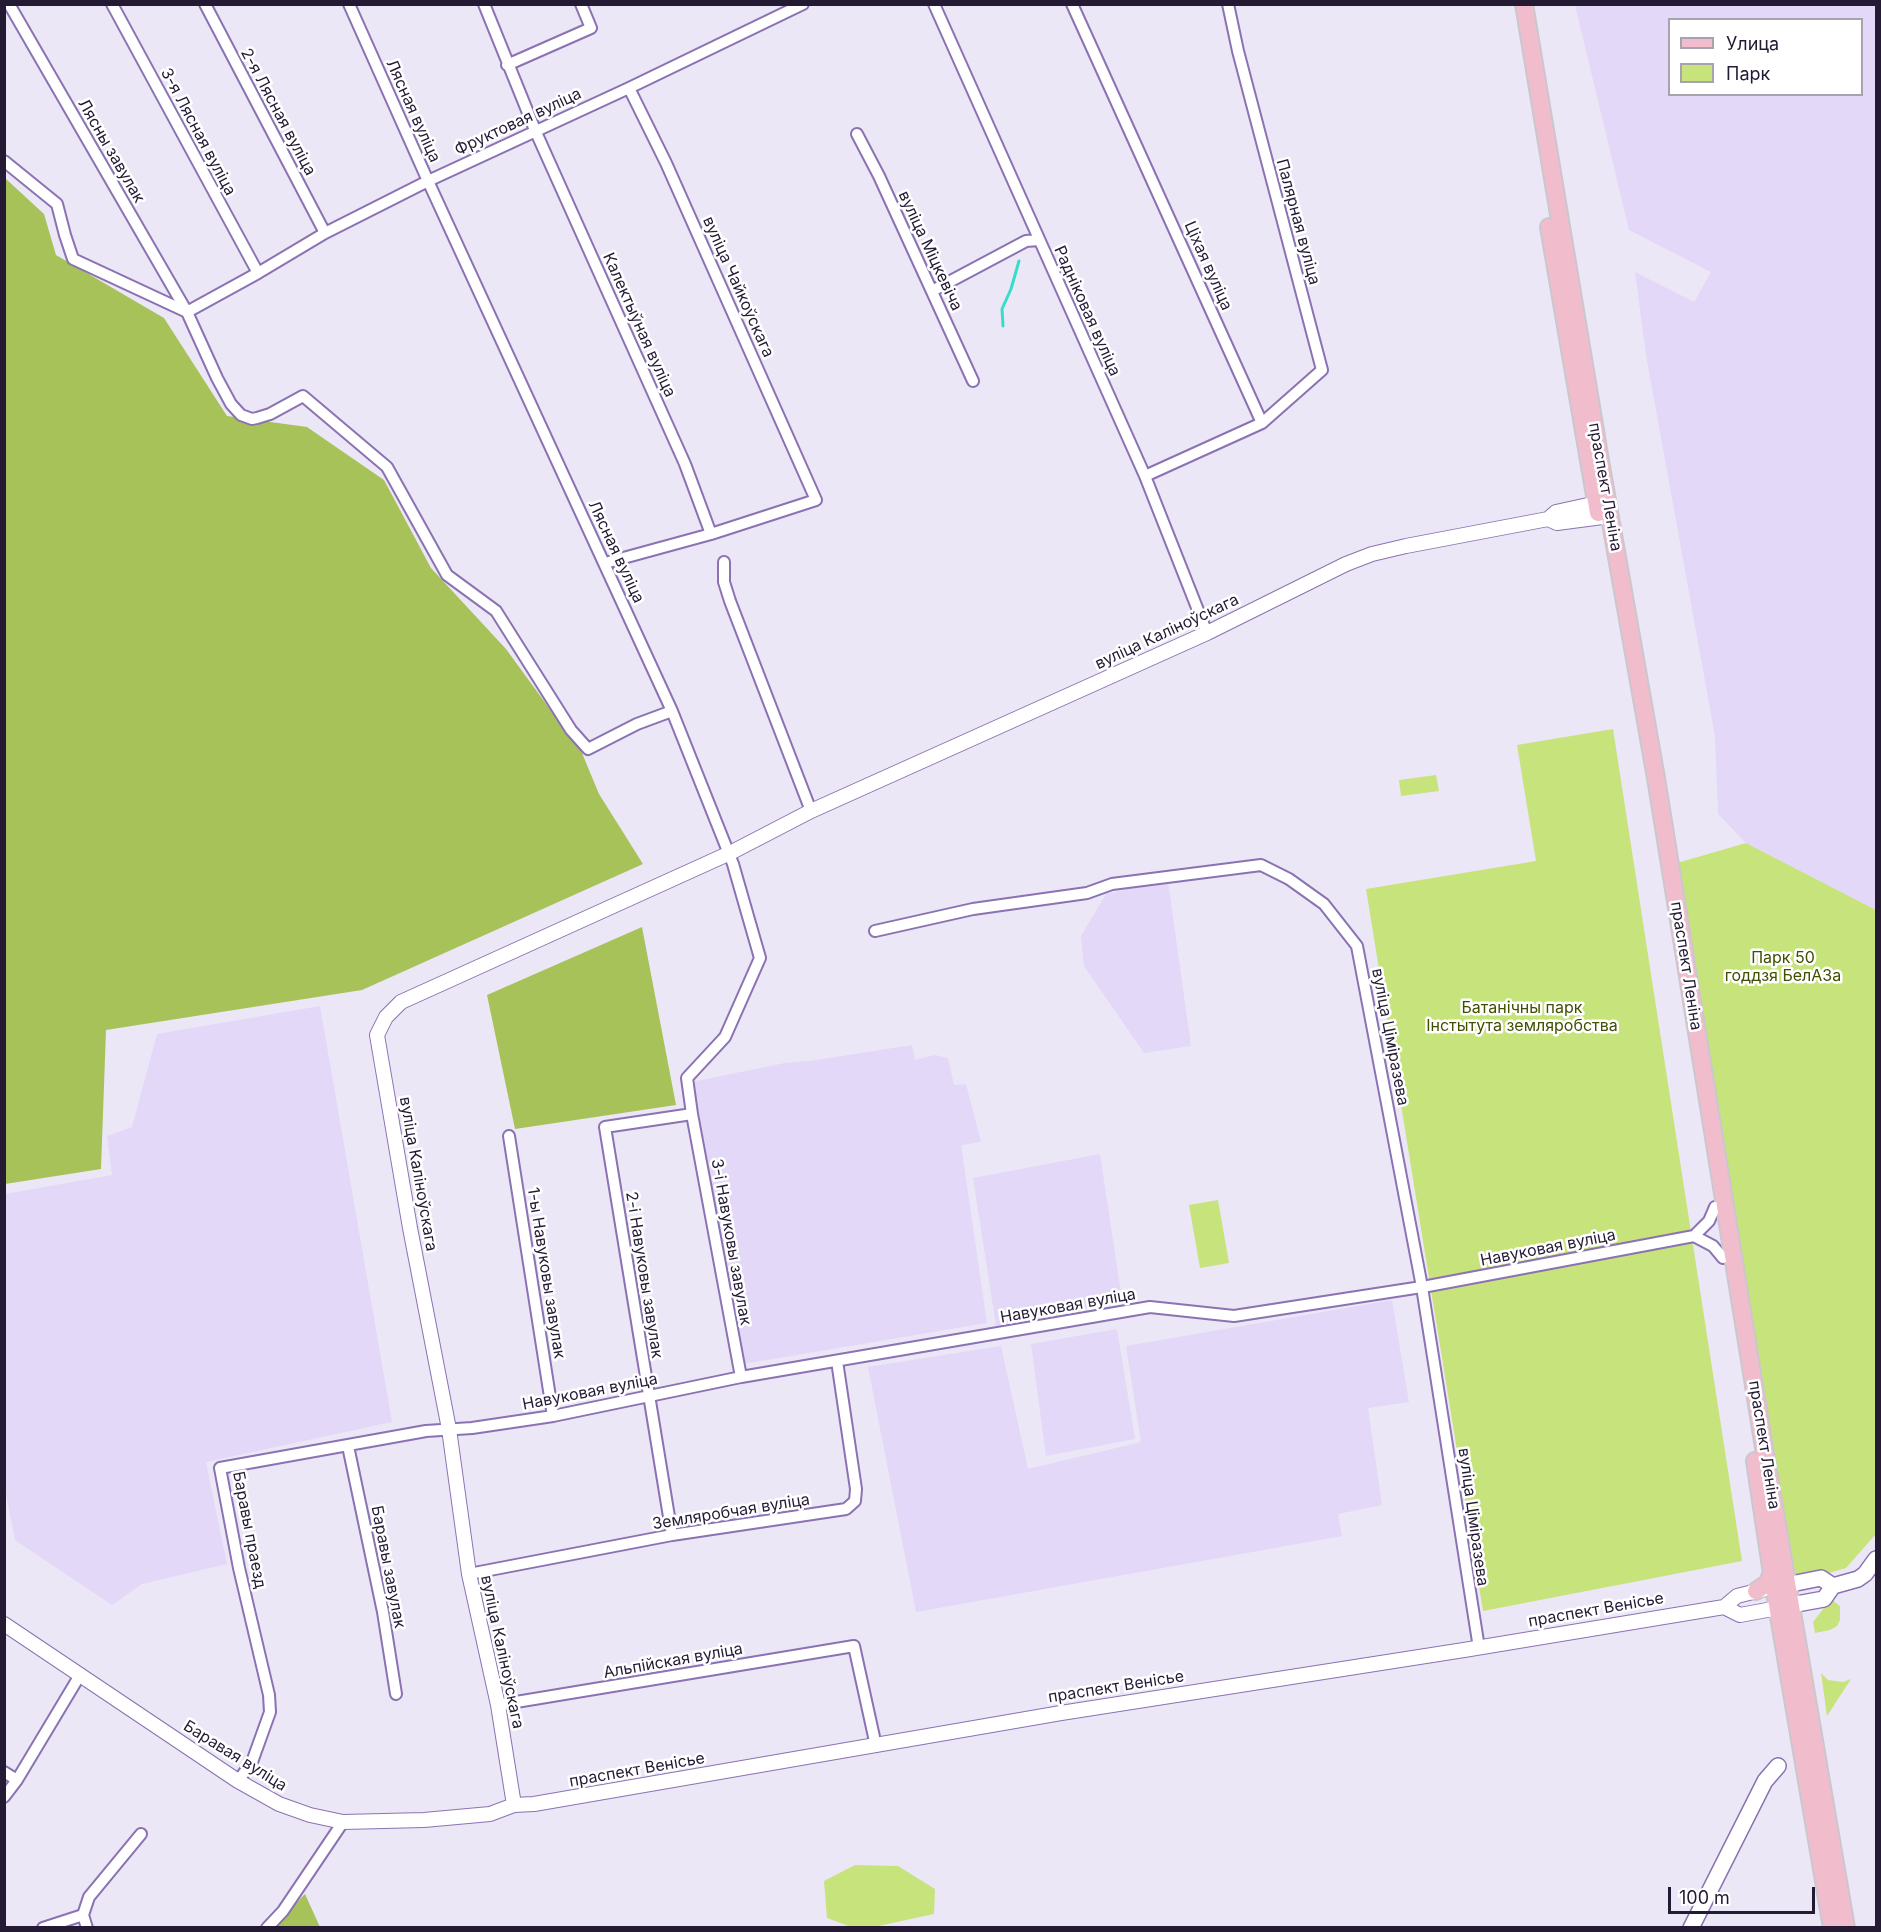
<!DOCTYPE html>
<html>
<head>
<meta charset="utf-8">
<style>
  body { margin:0 }
  #map { position:relative; width:1881px; height:1932px; overflow:hidden; background:#ece7f6; font-family:Inter,sans-serif }
  canvas { display:block }
  .frame { position:absolute; inset:0; border:6px solid #241a34; pointer-events:none }
  .legend { position:absolute; left:1668px; top:18px; width:195px; height:78px; box-sizing:border-box; background:#fff; border:2px solid #a7a3ae; margin:0; padding:8px 10px; list-style:none; font-size:18px; color:#241a34 }
  .legend li { display:flex; align-items:center; gap:12px; height:30px }
  .legend b { width:30px; border:2px solid #a7a3ae }
  .scale { position:absolute; left:1668px; top:1887px; width:147px; height:27px; box-sizing:border-box; border:3px solid #241a34; border-top:0; padding-left:8px; font-size:18px; line-height:21px; white-space:nowrap; color:#241a34; -webkit-text-stroke:4px #fff; paint-order:stroke }
</style>
</head>
<body>
<div id="map">
<canvas width="1881" height="1932"></canvas>
<div class="frame"></div>
<ul class="legend">
<li><b style="height:8px;background:#f1bdcc"></b>Улица</li>
<li><b style="height:16px;background:#c7e37b"></b>Парк</li>
</ul>
<div class="scale">100 m</div>
</div>
<script>
const ctx = document.querySelector('canvas').getContext('2d');
ctx.lineJoin = 'round';
function fillPath(path, color) { ctx.fillStyle = color; ctx.fill(path, 'evenodd'); }
const shape = rows => new Path2D(rows.map(r => 'M' + r).join(''));
function trace(path, color, width, dash) { ctx.strokeStyle = color; ctx.lineWidth = width; ctx.lineCap = dash ? 'butt' : 'round'; ctx.setLineDash(dash || []); ctx.stroke(path); }
function write(font, color, halo, rows, align = 'center') {
  ctx.font = font + ' Inter,sans-serif'; ctx.lineWidth = 5; ctx.setLineDash([]); ctx.textBaseline = 'middle'; ctx.strokeStyle = halo; ctx.fillStyle = color; for (const [text, x, y, turn = 0] of rows) {
    ctx.save(); ctx.translate(x, y); ctx.rotate((+turn || 0) * Math.PI / 180); ctx.textAlign = isNaN(turn) ? turn : align; if (halo) ctx.strokeText(text, 0, 0); ctx.fillText(text, 0, 0); ctx.restore();
  }
}
const built = shape([
  [1575,5,1876,5,1876,910,1746,843,1718,814,1715,736,1646,355,1635,272,1694,302,1711,272,1629,230],
  [1670,20,1862,20,1862,94,1670,94],
  [1168,881,1191,1046,1144,1053,1084,966,1081,936,1106,894],
  [320,1006,392,1422,206,1462,227,1564,142,1584,112,1605,15,1540,4,1483,5,1194,112,1175,107,1136,132,1127,157,1034],
  [912,1045,915,1060,935,1055,948,1058,954,1085,966,1084,981,1142,961,1145,987,1323,743,1364,691,1082,785,1063,810,1061],
  [1100,1154,1122,1300,996,1326,973,1178],
  [1392,1300,1409,1402,1368,1408,1382,1505,1338,1514,1342,1536,916,1612,868,1367,1001,1346,1028,1469,1141,1442,1126,1346],
  [1117,1329,1135,1439,1046,1456,1031,1344]
]);
const green = shape([
  [1613,729,1742,1561,1483,1611,1366,889,1536,861,1517,745],
  [1436,775,1439,791,1401,796,1399,780],
  [1746,843,1876,910,1876,1534,1846,1568,1812,1578,1801,1577,1796,1575,1793,1570,1670,865],
  [1218,1200,1229,1263,1200,1268,1189,1205],
  [1831,1599,1840,1606,1840,1620,1837,1626,1830,1630,1815,1633,1813,1622],
  [1821,1673,1828,1680,1843,1682,1851,1679,1827,1716],
  [855,1865,898,1866,935,1889,934,1914,869,1928,851,1927,827,1918,824,1881]
]);
const forest = shape([
  [5,178,44,214,56,255,164,318,227,416,307,427,384,480,431,568,506,649,582,753,599,794,643,864,362,990,106,1030,101,1169,5,1184],
  [642,927,676,1105,515,1129,487,995],
  [305,1894,320,1927,271,1928]
]);
const stream = shape([
  [1003,326,1002,309,1011,289,1019,261]
]);
const minor = shape([
  [9,4,187,312,217,378,231,404,241,415,252,419,257,418,270,414,303,396,387,467,447,575,496,611,571,730,588,749,637,724,672,711],
  [112,4,258,273],
  [205,4,325,233],
  [349,4,428,181,672,711,733,864,760,958,725,1037,687,1078,692,1114,741,1377],
  [484,4,535,130,685,464,711,534],
  [934,4,1145,476,1207,633],
  [1072,4,1262,423,1145,476],
  [1228,4,1238,51,1322,370,1262,423],
  [507,65,591,28,581,4],
  [857,134,879,176,973,381],
  [4,161,57,204,65,235,73,259,187,312],
  [932,291,1026,241,1039,240],
  [187,312,258,273,325,233,428,181,629,88,803,4],
  [724,562,724,582,730,601,811,811],
  [605,563,711,534,816,500,666,163,629,88],
  [875,931,973,909,1087,893,1112,884,1261,865,1289,879,1324,904,1357,946,1422,1287,1479,1648],
  [509,1136,553,1416],
  [1694,1236,1713,1246,1723,1258],
  [348,1446,383,1612,396,1694],
  [672,1535,605,1127,692,1114],
  [469,1574,672,1535,846,1509,855,1501,856,1489,837,1361],
  [498,1705,854,1646,876,1746],
  [4,1772,17,1780],
  [238,1781,252,1762,270,1712,269,1695,239,1568,220,1468,426,1431,472,1428,553,1416,741,1377,1150,1307,1234,1316,1428,1286,1694,1236,1709,1221,1715,1207],
  [4,1797,17,1780,80,1675],
  [83,1915,89,1897,141,1834],
  [43,1928,83,1915,87,1928],
  [267,1928,283,1911,343,1822]
]);
const tertiary = shape([
  [1548,519,1557,523,1610,516],
  [1724,1607,1740,1615,1778,1608],
  [4,1624,238,1781,279,1804,310,1815,343,1822,424,1820,490,1814,514,1805,534,1804,1061,1713,1464,1650,1724,1607,1737,1596,1765,1589],
  [514,1805,498,1705,469,1574,449,1429,410,1228,377,1035,386,1017,401,1002,730,853,811,811,1207,633,1346,564,1372,554,1406,546,1548,519,1556,512,1606,501]
]);
const secondary = shape([
  [1776,1587,1821,1578,1833,1586],
  [1780,1607,1824,1599,1833,1586,1858,1579,1865,1574,1876,1559],
  [1691,1928,1765,1781,1778,1766]
]);
const primary = shape([
  [1524,4,1599,455,1656,778,1765,1454,1846,1928],
  [1549,227,1598,513],
  [1755,1461,1774,1587,1832,1928],
  [1756,1591,1768,1583,1772,1572]
]);
const streetNames = [
  ["Лясная вуліца",413,111,66],
  ["2-я Лясная вуліца",278,112,62],
  ["Фруктовая вуліца",518,122,-25],
  ["3-я Лясная вуліца",198,132,62],
  ["Лясны завулак",111,151,60],
  ["Палярная вуліца",1298,222,75],
  ["вуліца Міцкевіча",930,251,65],
  ["Ціхая вуліца",1208,266,66],
  ["вуліца Чайкоўскага",738,287,66],
  ["Радніковая вуліца",1087,311,66],
  ["Калектыўная вуліца",639,325,66],
  ["праспект Леніна",1605,487,80],
  ["Лясная вуліца",616,552,65],
  ["вуліца Каліноўскага",1167,632,-25],
  ["праспект Леніна",1686,966,81],
  ["вуліца Ціміразева",1390,1037,79],
  ["вуліца Каліноўскага",418,1174,80],
  ["3-і Навуковы завулак",731,1242,80],
  ["Навуковая вуліца",1548,1248,-11],
  ["1-ы Навуковы завулак",546,1273,81],
  ["2-і Навуковы завулак",644,1275,81],
  ["Навуковая вуліца",1068,1306,-10],
  ["Навуковая вуліца",590,1392,-11],
  ["праспект Леніна",1764,1445,81],
  ["Земляробчая вуліца",731,1512,-9],
  ["вуліца Ціміразева",1473,1517,82],
  ["Баравы праезд",249,1530,79],
  ["Баравы завулак",388,1567,79],
  ["праспект Венісье",1596,1610,-10],
  ["вуліца Каліноўскага",502,1652,78],
  ["Альпійская вуліца",673,1661,-10],
  ["праспект Венісье",1116,1687,-9],
  ["Баравая вуліца",235,1756,32],
  ["праспект Венісье",637,1770,-10]
];
const parkNames = [
  ["Парк 50",1783,958],
  ["годдзя БелАЗа",1783,976],
  ["Батанічны парк",1522,1008],
  ["Інстытута земляробства",1522,1026]
];
fillPath(built, '#e3d8f7');
fillPath(green, '#c7e37b');
fillPath(forest, '#a8c25a');
trace(stream, '#38ddc7', 3);
trace(minor, '#8b72b2', 14);
trace(tertiary, '#8b72b2', 16);
trace(secondary, '#8b72b2', 18);
trace(primary, '#cac8ce', 20);
trace(minor, '#fff', 10);
trace(tertiary, '#fff', 14);
trace(secondary, '#fff', 15);
trace(primary, '#f1bdcc', 16);
write('16px', '#241a34', '#fff', streetNames);
write('16px', '#405000', '#fff', parkNames);
</script>
</body>
</html>
